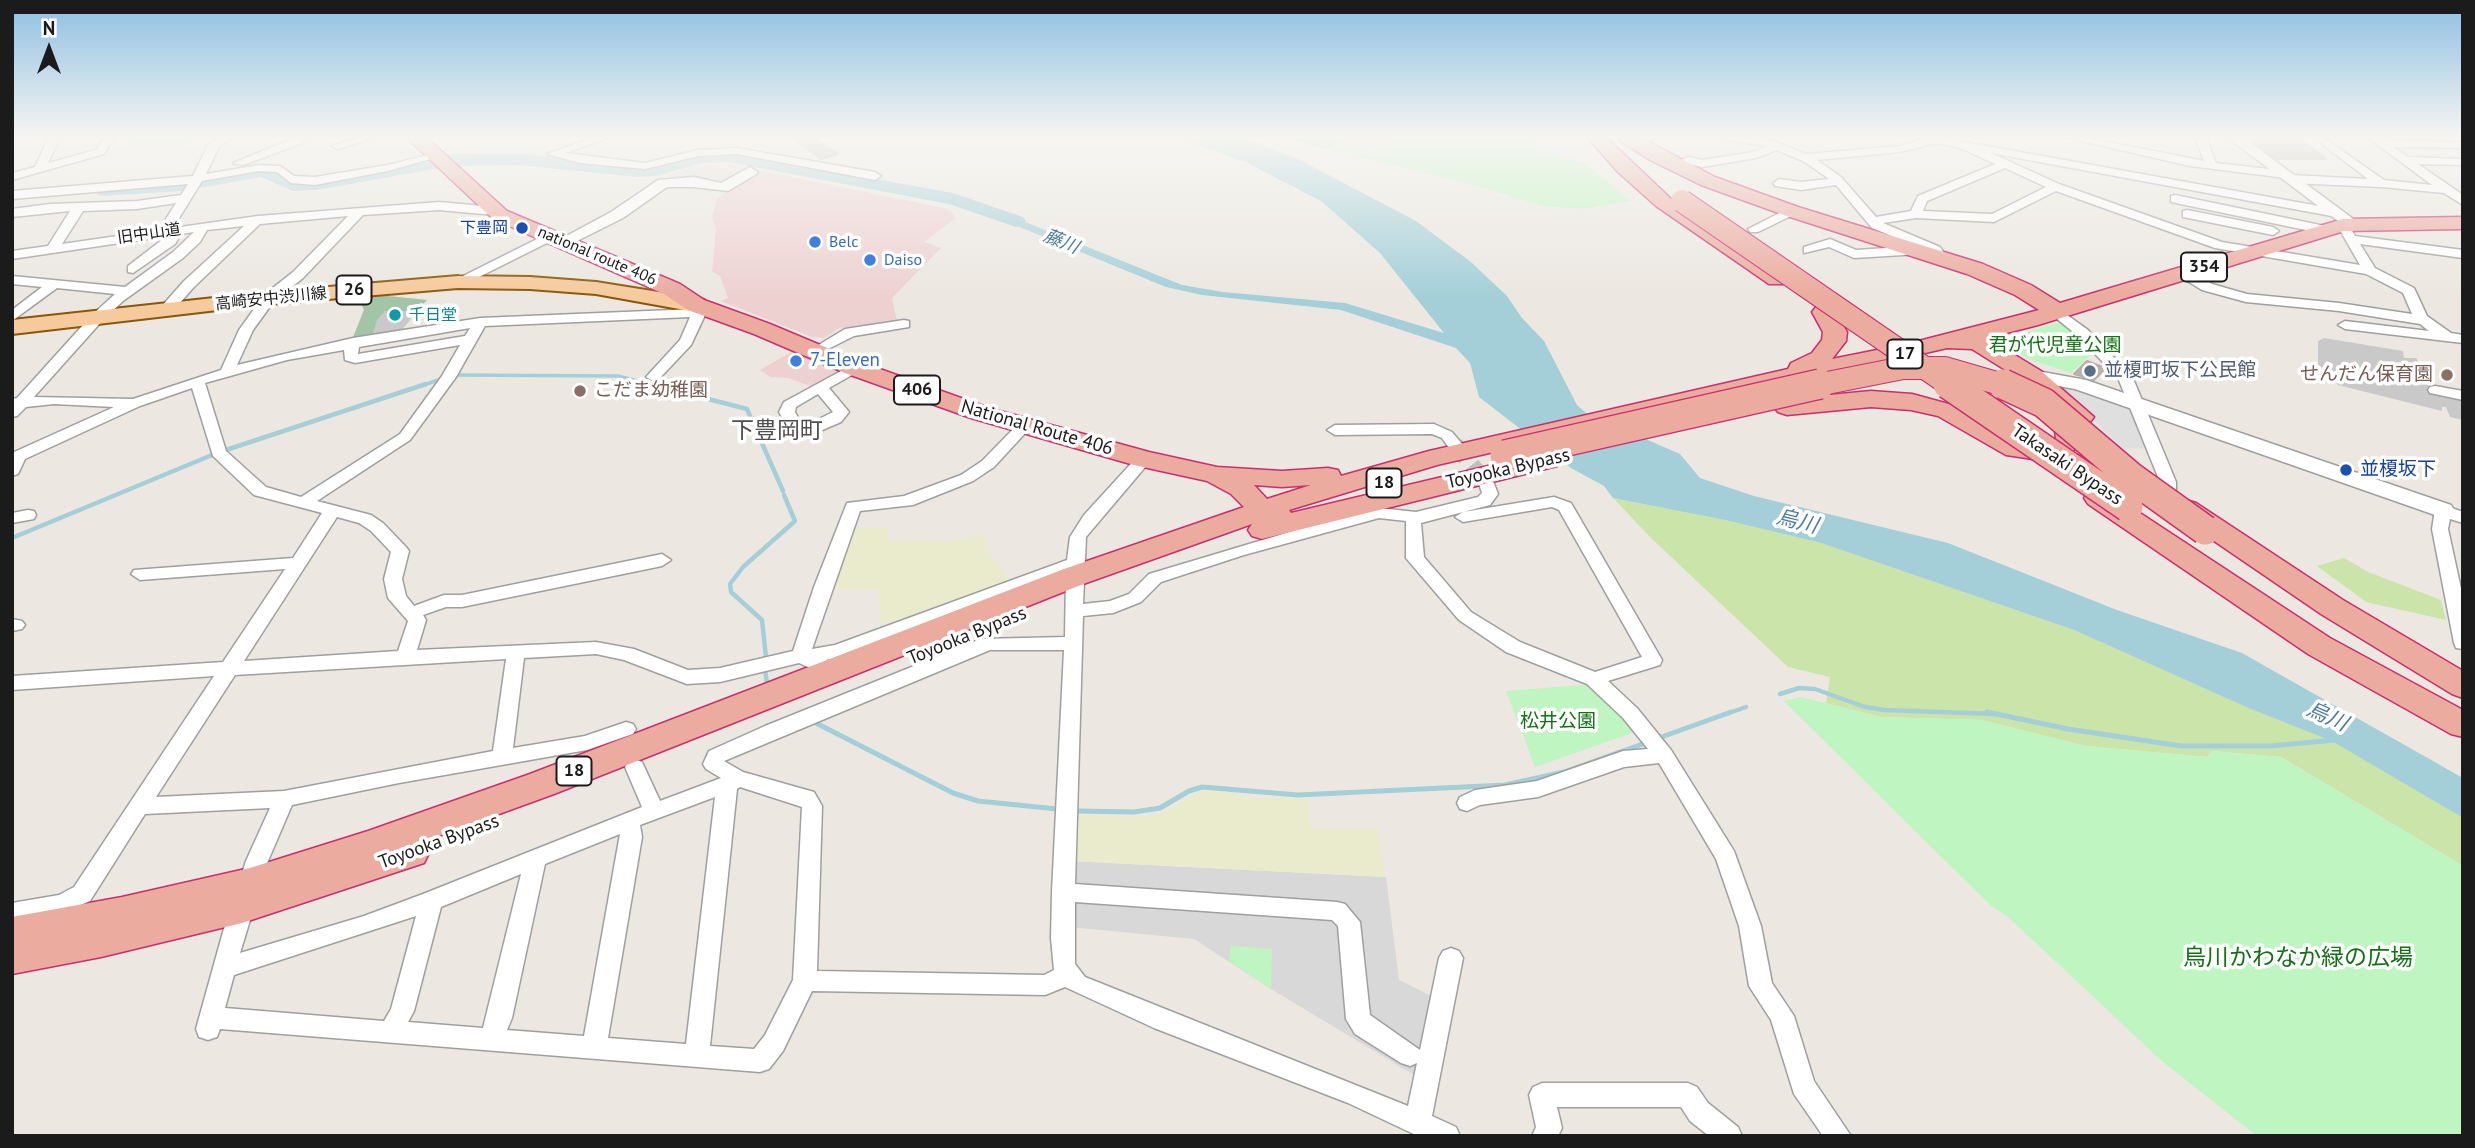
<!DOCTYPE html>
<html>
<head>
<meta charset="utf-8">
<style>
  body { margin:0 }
  #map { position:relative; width:2475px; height:1148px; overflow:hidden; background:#ece8e1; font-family:"PT Sans",sans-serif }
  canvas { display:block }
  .frame { position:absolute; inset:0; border:14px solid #1b1b1b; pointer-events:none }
  .north { position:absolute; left:14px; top:14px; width:70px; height:70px; -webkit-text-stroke:5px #fff; paint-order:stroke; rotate:0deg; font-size:19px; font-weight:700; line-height:28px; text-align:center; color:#1b1b1b }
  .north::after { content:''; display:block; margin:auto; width:24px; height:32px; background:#1b1b1b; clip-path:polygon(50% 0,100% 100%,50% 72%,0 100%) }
</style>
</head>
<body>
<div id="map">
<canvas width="2475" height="1148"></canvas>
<div class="frame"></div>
<div class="north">N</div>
</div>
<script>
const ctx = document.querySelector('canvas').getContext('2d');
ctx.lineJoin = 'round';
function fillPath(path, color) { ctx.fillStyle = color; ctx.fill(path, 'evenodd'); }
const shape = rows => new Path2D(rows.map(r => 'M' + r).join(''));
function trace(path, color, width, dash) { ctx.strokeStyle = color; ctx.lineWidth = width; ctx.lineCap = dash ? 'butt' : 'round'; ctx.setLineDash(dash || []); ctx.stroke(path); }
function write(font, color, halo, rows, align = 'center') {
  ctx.font = font + ' "PT Sans","Noto Sans JP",sans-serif'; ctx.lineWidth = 7; ctx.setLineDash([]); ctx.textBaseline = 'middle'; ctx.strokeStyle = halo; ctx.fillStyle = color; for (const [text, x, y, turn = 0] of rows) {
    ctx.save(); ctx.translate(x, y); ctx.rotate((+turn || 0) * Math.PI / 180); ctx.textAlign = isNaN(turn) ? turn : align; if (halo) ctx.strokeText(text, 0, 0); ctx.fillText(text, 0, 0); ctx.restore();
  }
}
const residential = shape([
  [1071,861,1386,877,1399,980,1438,999,1419,1078,1271,989,1194,939,1069,927]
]);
const commercial = shape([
  [763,171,949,209,956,218,924,242,941,248,892,298,897,321,840,328,824,338,812,337,721,301,728,298,720,276,712,272,716,230,712,216,717,198],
  [791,352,842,370,821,383,810,386,788,378,770,377,760,370]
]);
const religious = shape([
  [357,293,427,300,400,332,352,340,364,310],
  [2324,338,2403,351,2404,358,2416,358,2438,388,2463,398,2463,420,2450,417,2446,407,2442,407,2442,411,2338,385,2318,364,2318,341]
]);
const farmland = shape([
  [850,528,888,528,886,539,951,541,981,534,988,544,983,547,1011,580,902,621,880,622,879,589,827,590],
  [1214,790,1257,798,1308,799,1310,828,1378,829,1386,877,1071,861,1073,815,1138,817,1163,813,1192,795]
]);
const grass = shape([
  [1613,498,1725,520,1821,543,2074,630,2246,707,2332,740,2463,818,2463,866,2281,757,2212,751,2208,757,2086,746,1981,720,1881,717,1826,703,1830,677,1788,667,1651,538],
  [2344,558,2368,572,2441,600,2446,620,2366,602,2317,566]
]);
const cemetery = shape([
  [357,293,427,300,416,311,385,311,377,320,373,334,352,340,364,310]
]);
const park = shape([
  [135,137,189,138,215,137,182,145,126,146],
  [1276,137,1538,137,1531,146,1586,164,1631,201,1584,209,1542,206,1478,186],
  [2060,322,2078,335,2094,352,2071,373,2028,359,2010,346,2013,336],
  [1594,684,1638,731,1535,767,1506,691],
  [1801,697,1881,717,1981,720,2086,746,2207,757,2211,751,2281,757,2463,866,2463,1136,2257,1136,2163,1062,2007,916,1991,906,1784,701],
  [1231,946,1272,949,1271,989,1229,961]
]);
const pitch = shape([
  [1284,137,1355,137,1325,149]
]);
const parking = shape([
  [1355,137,1392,137,1390,141,1366,153,1342,144],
  [729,164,750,168,723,185,699,179,666,177,668,174,695,166],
  [2074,387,2124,403,2131,409,2148,448,2122,449,2064,389]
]);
const water = shape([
  [1176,137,1244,137,1296,158,1416,221,1471,262,1507,296,1522,318,1544,341,1577,405,1586,413,1680,454,1700,478,1754,496,1948,543,2117,610,2242,653,2463,778,2463,818,2332,741,2246,707,2074,630,1821,543,1725,520,1613,498,1604,486,1571,468,1479,397,1470,363,1456,348,1341,310,1202,295,1166,287,983,212,980,208,1003,213,1182,285,1223,292,1345,303,1444,333,1380,253,1321,201,1245,162]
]);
const streamFar2 = shape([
  [452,375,618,376,658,386],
  [421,386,444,378]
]);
const streamFar1 = shape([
  [650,384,747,409,783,491],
  [226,450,426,384],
  [12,538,212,455],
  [766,657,762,620,731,592,730,584,743,567,795,521,784,495],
  [765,669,767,684],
  [1780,694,1799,688,1815,689,1865,707,1885,710,1996,714],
  [1726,714,1746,707]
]);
const stream = shape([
  [1987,712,2068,729,2181,746,2270,746,2335,740],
  [812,721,953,793,978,801,1057,809],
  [1656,739,1731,712],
  [1077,811,1134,812,1160,808,1189,791,1202,787,1298,795,1505,785,1564,772,1648,742]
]);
const river = shape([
  [728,152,953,193,1023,217,1026,221,1023,225,1016,227,949,204,728,162,702,163,656,176,636,177,518,165,451,166,317,190,293,191,261,177,184,191,101,196,91,190,101,184,184,179,261,165,283,170,297,179,317,178,451,154,518,153,636,165,656,164,702,153,728,152]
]);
const building = shape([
  [814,137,838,154,821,159,797,141,814,137],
  [2249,138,2300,139,2326,159,2276,159,2249,138],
  [2087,361,2105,368,2105,369,2094,380,2074,374,2087,361]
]);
const minorTunnel = shape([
  [1455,445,1487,484]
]);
const minor = shape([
  [49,137,60,137,48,163,96,150,104,137,115,137,104,154,12,180,12,173,35,167,49,137],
  [219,137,232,137,219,147,206,174,259,165,280,166,294,176,315,177,388,165,435,153,441,156,388,171,315,185,291,183,277,172,259,171,202,181,173,228,258,216,439,202,495,207,501,211,495,215,439,210,363,215,303,278,274,301,253,330,237,365,353,338,480,318,696,309,708,304,715,308,705,315,691,345,658,380,653,381,646,377,680,340,690,317,485,326,456,377,410,440,317,501,371,515,383,523,406,547,409,551,402,579,406,596,414,606,444,595,462,595,662,554,671,560,662,566,462,607,446,607,423,615,426,620,417,650,596,642,634,649,688,670,720,668,793,651,814,587,847,503,904,496,961,475,982,461,1019,423,1024,421,1029,423,1032,426,1029,429,994,467,973,481,913,505,860,511,812,649,835,645,1067,560,1070,537,1084,515,1138,456,1144,454,1152,459,1086,537,1083,604,1110,601,1129,594,1149,574,1346,515,1379,508,1416,512,1478,497,1482,493,1479,484,1487,479,1493,481,1498,494,1490,505,1421,523,1424,557,1471,612,1520,642,1595,672,1642,657,1559,510,1552,507,1463,522,1455,517,1463,512,1554,497,1571,503,1662,660,1660,665,1608,681,1637,708,1671,750,1734,851,1761,926,1772,983,1794,1016,1814,1081,1851,1136,1823,1136,1794,1094,1771,1020,1749,986,1739,926,1716,859,1659,763,1624,767,1538,797,1480,805,1467,811,1460,809,1457,803,1460,797,1475,790,1537,781,1623,751,1648,749,1623,718,1587,684,1506,652,1459,620,1406,558,1406,521,1379,518,1244,555,1161,582,1141,602,1113,613,1083,616,1075,884,1337,902,1345,904,1360,922,1370,1015,1420,1050,1439,958,1443,951,1451,948,1459,951,1463,958,1432,1116,1456,1127,1460,1136,1418,1136,1348,1103,1154,1028,1065,987,1045,995,812,991,783,1051,769,1069,760,1072,220,1029,217,1037,208,1040,199,1037,196,1029,223,932,246,861,270,808,145,814,90,901,62,913,12,921,12,903,59,895,74,887,214,676,12,690,12,676,223,662,285,569,140,580,131,574,134,570,293,558,322,513,254,495,213,456,192,388,140,406,25,459,18,474,12,476,12,453,114,407,54,404,26,407,17,416,12,417,12,399,17,398,92,315,115,294,57,288,12,321,12,310,42,287,12,284,12,276,125,287,173,252,194,232,181,234,175,244,133,273,128,272,128,266,167,236,12,259,12,251,48,246,70,211,12,217,12,209,50,204,137,201,181,195,188,184,12,199,12,191,193,176,208,145,219,137],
  [176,203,159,230,62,244,83,211,137,209,176,203],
  [348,216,293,272,264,295,239,330,221,370,133,399,34,397,102,321,123,301,183,258,200,242,207,230,244,226,184,281,161,307,161,313,171,313,194,287,260,224,348,216],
  [470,328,465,336,358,354,359,347,470,328],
  [460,345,442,376,400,434,301,497,266,487,226,451,205,383,287,360,344,350,345,360,355,363,460,345],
  [337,517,359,523,371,531,391,552,384,579,388,598,408,621,398,651,244,661,337,517],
  [1066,573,1065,637,981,639,765,726,709,751,703,764,706,769,721,778,660,801,642,762,635,759,628,762,625,767,642,807,423,894,364,916,240,953,268,861,292,805,399,783,587,750,633,734,636,729,633,724,626,722,585,736,513,748,524,658,596,654,624,660,687,684,720,682,799,663,832,678,839,676,841,671,839,666,826,660,845,656,1066,573],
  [990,650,1064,650,1052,892,1051,938,1054,970,1044,975,817,971,822,806,814,792,743,772,724,761,990,650],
  [506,659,493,751,284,791,156,797,235,675,506,659],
  [740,787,802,807,793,980,765,1035,754,1049,710,1046,737,789,740,787],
  [715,797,686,1044,608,1038,642,837,640,825,715,797],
  [620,834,584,1036,507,1030,512,1018,545,864,620,834],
  [521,874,483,1028,408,1022,414,1011,441,907,521,874],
  [1075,902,1332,920,1338,926,1346,1019,1355,1034,1401,1063,1410,1066,1417,1063,1408,1106,1085,977,1075,964,1075,902],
  [416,916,391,1009,384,1021,225,1008,234,975,416,916],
  [297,137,310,137,300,144,243,165,233,163,297,137],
  [360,137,377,137,338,149,332,146,360,137],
  [595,137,611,137,566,153,645,163,698,150,737,148,875,172,881,176,875,180,737,154,698,156,645,169,580,163,547,154,595,137],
  [1642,137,1659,137,1635,145,1629,142,1642,137],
  [1719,137,1771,140,1806,154,1900,146,1921,140,1916,137,1937,137,2341,210,2341,216,2337,217,1991,153,2059,184,2222,242,2360,265,2337,225,2343,221,2347,222,2355,236,2463,250,2463,258,2360,244,2375,268,2414,288,2427,316,2451,333,2463,335,2463,343,2345,329,2338,325,2345,321,2429,331,2420,324,2339,311,2246,302,2202,290,2179,276,2179,270,2189,270,2212,284,2247,294,2339,303,2412,314,2403,293,2366,274,2215,248,2056,191,1994,222,1916,218,1883,223,1940,247,1947,257,1941,261,1926,251,1920,254,1854,258,1829,247,1804,253,1804,247,1830,239,1856,250,1916,246,1872,228,1836,185,1801,190,1775,186,1773,183,1779,179,1801,182,1829,179,1805,162,1777,150,1756,158,1702,167,1689,164,1674,168,1668,165,1689,157,1702,160,1753,152,1768,146,1724,140,1719,137],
  [1937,143,1960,148,1995,164,1918,196,1911,211,1876,217,1841,177,1817,160,1900,152,1937,143],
  [2005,168,2046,187,1992,214,1923,211,1927,201,2005,168],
  [2064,137,2084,137,2204,161,2195,137,2206,137,2216,163,2286,171,2292,175,2368,179,2323,145,2323,141,2327,140,2384,180,2432,185,2367,137,2379,137,2383,140,2463,142,2463,148,2393,147,2408,157,2463,159,2463,165,2418,164,2463,195,2463,205,2444,193,2381,187,2291,183,2286,178,2190,166,2064,137],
  [2175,195,2325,226,2331,230,2325,234,2171,202,2171,196,2175,195],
  [1791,207,1795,208,1795,214,1758,232,1750,232,1748,229,1791,207],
  [2187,210,2273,227,2279,231,2273,235,2183,217,2183,211,2187,210],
  [551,232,555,233,555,239,463,285,453,285,451,282,551,232],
  [2056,307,2088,330,2132,376,2176,482,2176,490,2170,497,2164,498,2156,493,2160,488,2160,482,2118,378,2078,336,2051,314,2049,311,2056,307],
  [904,320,909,321,909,327,854,336,814,356,807,352,845,329,904,320],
  [854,364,859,365,861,368,859,371,829,388,849,412,841,422,806,437,792,434,779,412,784,402,854,364],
  [818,394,833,412,803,427,795,412,796,407,818,394],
  [2435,386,2463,391,2463,400,2430,393,2428,390,2430,387,2435,386],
  [1434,424,1452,432,1463,445,1461,448,1449,448,1442,438,1432,434,1335,435,1327,430,1335,425,1434,424],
  [2443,505,2463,512,2463,523,2450,519,2448,529,2463,598,2463,649,2456,648,2454,643,2432,529,2435,510,2443,505],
  [28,510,34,511,36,515,34,519,12,523,12,513,28,510],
  [12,619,22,621,25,625,22,629,12,631,12,619],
  [1542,1083,1688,1083,1697,1087,1708,1103,1738,1127,1742,1136,1709,1136,1690,1121,1681,1107,1557,1107,1562,1128,1558,1136,1532,1136,1536,1127,1529,1095,1533,1087,1542,1083]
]);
const tertiary = shape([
  [2227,137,2243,137,2360,224,2352,229,2346,227,2227,137],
  [750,167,758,172,755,175,728,191,694,187,667,187,623,218,571,244,559,244,557,241,611,212,658,180,694,177,721,183,750,167],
  [2032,370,2086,380,2451,505,2454,510,2451,515,2435,515,2075,389,2025,380,2022,376,2032,370]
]);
const primary = shape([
  [458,276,530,277,596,282,696,298,704,300,707,305,704,310,696,312,596,294,530,289,458,288,269,304,12,334,12,320,269,292,458,276]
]);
const trunk = shape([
  [406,137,426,137,507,211,680,284,704,300,770,324,863,363,989,408,1149,452,1217,467,1282,471,1328,468,1338,470,1341,476,1429,451,1788,369,1791,363,1812,353,1822,340,1823,332,1812,312,1816,307,1824,305,1832,307,1847,332,1846,341,1832,359,1907,344,2039,310,2015,295,1967,274,1784,215,1701,185,1652,161,1620,141,1618,137,1640,137,1715,177,1798,207,1983,264,2031,285,2060,303,2343,219,2463,217,2463,229,2344,231,2038,325,1987,338,2041,371,2094,417,2090,422,2080,425,2082,438,2071,455,2062,460,2053,462,2006,455,1938,416,1911,410,1871,407,1787,415,1778,412,1774,407,1778,402,1787,399,1871,391,1912,394,1956,406,2022,442,2052,444,2056,438,2053,418,2047,406,2049,403,2023,381,1972,349,1947,348,1437,465,1289,510,1291,513,1547,452,1557,454,1560,460,1557,466,1262,539,1252,536,1248,530,1252,524,1086,583,554,794,422,842,429,853,424,863,242,923,101,957,12,974,12,917,122,897,250,868,368,831,530,774,1064,569,1244,507,1231,494,1207,481,1134,465,971,418,845,373,754,334,688,310,664,294,493,219,406,137],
  [1254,485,1282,487,1311,485,1267,499,1254,485],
  [1587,137,1606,137,1670,198,1785,274,1788,279,1785,284,1769,284,1656,206,1618,172,1587,137],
  [2098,489,2108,492,2330,638,2463,710,2463,737,2451,734,2308,654,2088,504,2084,498,2088,492,2098,489],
  [2186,500,2196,503,2343,600,2463,671,2463,698,2452,694,2321,614,2176,515,2172,509,2176,503,2186,500]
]);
const trunkBridgeFar1 = shape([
  [1682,201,1951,386],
  [1812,386,1903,368,1945,368,2007,386]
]);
const trunkBridge = shape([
  [1948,384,2128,507],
  [2003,384,2044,403,2131,477,2205,530],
  [1505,455,1820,384]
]);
const markers = [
  [522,228,7,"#1a4fb4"],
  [815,242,7,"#3f7fe0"],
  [870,260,7,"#3f7fe0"],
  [395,315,7,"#0f9aa8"],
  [796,361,7,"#3f7fe0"],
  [2090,371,7,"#5c6f8a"],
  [2447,375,7,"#8d6e63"],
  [580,391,7,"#8d6e63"],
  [2346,470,7,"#1a4fb4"]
];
const farTransitnames = [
  ["下豊岡",508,228]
];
const farStreetnames = [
  ["旧中山道",149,234,-8],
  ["national route 406",597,256,23],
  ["高崎安中渋川線",271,299,-6]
];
const farShopnames = [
  ["Belc",829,242],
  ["Daiso",884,260]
];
const farCulturenames = [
  ["千日堂",409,315]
];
const farWaternames = [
  ["藤川",1061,242,22]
];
const shields = [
  [2204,267,46],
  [354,290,35],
  [1905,354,35],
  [917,390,46],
  [1384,483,35],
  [574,771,35]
];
const shieldNames = [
  ["354",2204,267],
  ["26",354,290],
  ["17",1905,354],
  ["406",917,390],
  ["18",1384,483],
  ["18",574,771]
];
const parkNames = [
  ["君が代児童公園",2055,346],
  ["松井公園",1558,722]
];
const shopNames = [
  ["7-Eleven",810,361]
];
const serviceNames = [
  ["並榎町坂下公民館",2104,371]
];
const educationNames = [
  ["せんだん保育園",2433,375],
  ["こだま幼稚園",594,391,"left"]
];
const streetNames = [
  ["National Route 406",1037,428,16],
  ["Takasaki Bypass",2067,465,34],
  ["Toyooka Bypass",1508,469,-13],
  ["Toyooka Bypass",967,636,-22],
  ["Toyooka Bypass",439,842,-20]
];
const transitNames = [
  ["並榎坂下",2360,470]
];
const waterNames = [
  ["烏川",1797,522,14],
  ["烏川",2327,717,24]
];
const quarterNames = [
  ["下豊岡町",777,431]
];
const nearParknames = [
  ["烏川かわなか緑の広場",2298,958]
];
fillPath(residential, '#d9d8d8');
fillPath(commercial, '#edd1d1');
fillPath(religious, '#c9c9c9');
fillPath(farmland, '#eaebcd');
fillPath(grass, '#cae4a9');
fillPath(cemetery, '#a4c4a7');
fillPath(park, '#bff5c0');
fillPath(pitch, '#83d8b2');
fillPath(parking, '#dfdfdf');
fillPath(water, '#a4cfd8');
trace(streamFar2, '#a4cfd8', 3.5);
trace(streamFar1, '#a4cfd8', 4.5);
trace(stream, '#a4cfd8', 5);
fillPath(river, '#a4cfd8');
fillPath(building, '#bcb3ae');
trace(building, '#bdaea5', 2);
trace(minorTunnel, '#c2bfb9', 17, [17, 9]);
trace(minor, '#9f9f9f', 3);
trace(tertiary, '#9f9f9f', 3);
trace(primary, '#8a5709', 4);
trace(trunk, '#cb2d6d', 3);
fillPath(minor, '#fff');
fillPath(tertiary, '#fff');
fillPath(primary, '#f6ca9d');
fillPath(trunk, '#ebab9f');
trace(trunkBridgeFar1, '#cb2d6d', 24, []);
trace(trunkBridge, '#cb2d6d', 32, []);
trace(trunkBridgeFar1, '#ebab9f', 22);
trace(trunkBridge, '#ebab9f', 29);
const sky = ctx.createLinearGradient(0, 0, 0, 297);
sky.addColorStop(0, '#8dbfe2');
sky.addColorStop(0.46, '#f6f5f2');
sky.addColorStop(1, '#f6f5f200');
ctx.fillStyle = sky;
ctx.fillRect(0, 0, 2475, 297);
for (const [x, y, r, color] of markers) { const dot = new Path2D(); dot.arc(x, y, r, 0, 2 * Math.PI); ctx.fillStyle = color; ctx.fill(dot); trace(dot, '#fff', 2.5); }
write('16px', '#164399', '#fff', farTransitnames, 'right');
write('16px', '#1b1b1b', '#fff', farStreetnames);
write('16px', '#366cbe', '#fff', farShopnames, 'left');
write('16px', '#0d838f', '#fff', farCulturenames, 'left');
write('italic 18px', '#4b7a9d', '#fff', farWaternames);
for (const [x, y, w] of shields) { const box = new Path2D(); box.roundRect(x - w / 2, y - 14.5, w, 29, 5); ctx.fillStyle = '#fff'; ctx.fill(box); trace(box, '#1b1b1b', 2); }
write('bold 18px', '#1b1b1b', null, shieldNames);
write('19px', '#117113', '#fff', parkNames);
write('19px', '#366cbe', '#fff', shopNames, 'left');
write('19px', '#4e5e75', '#fff', serviceNames, 'left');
write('19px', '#785e54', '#fff', educationNames, 'right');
write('19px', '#1b1b1b', '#fff', streetNames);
write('19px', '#164399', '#fff', transitNames, 'left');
write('italic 21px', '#4b7a9d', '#fff', waterNames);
write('23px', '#4e4e4e', '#fff', quarterNames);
write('23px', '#117113', '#fff', nearParknames);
</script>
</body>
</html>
